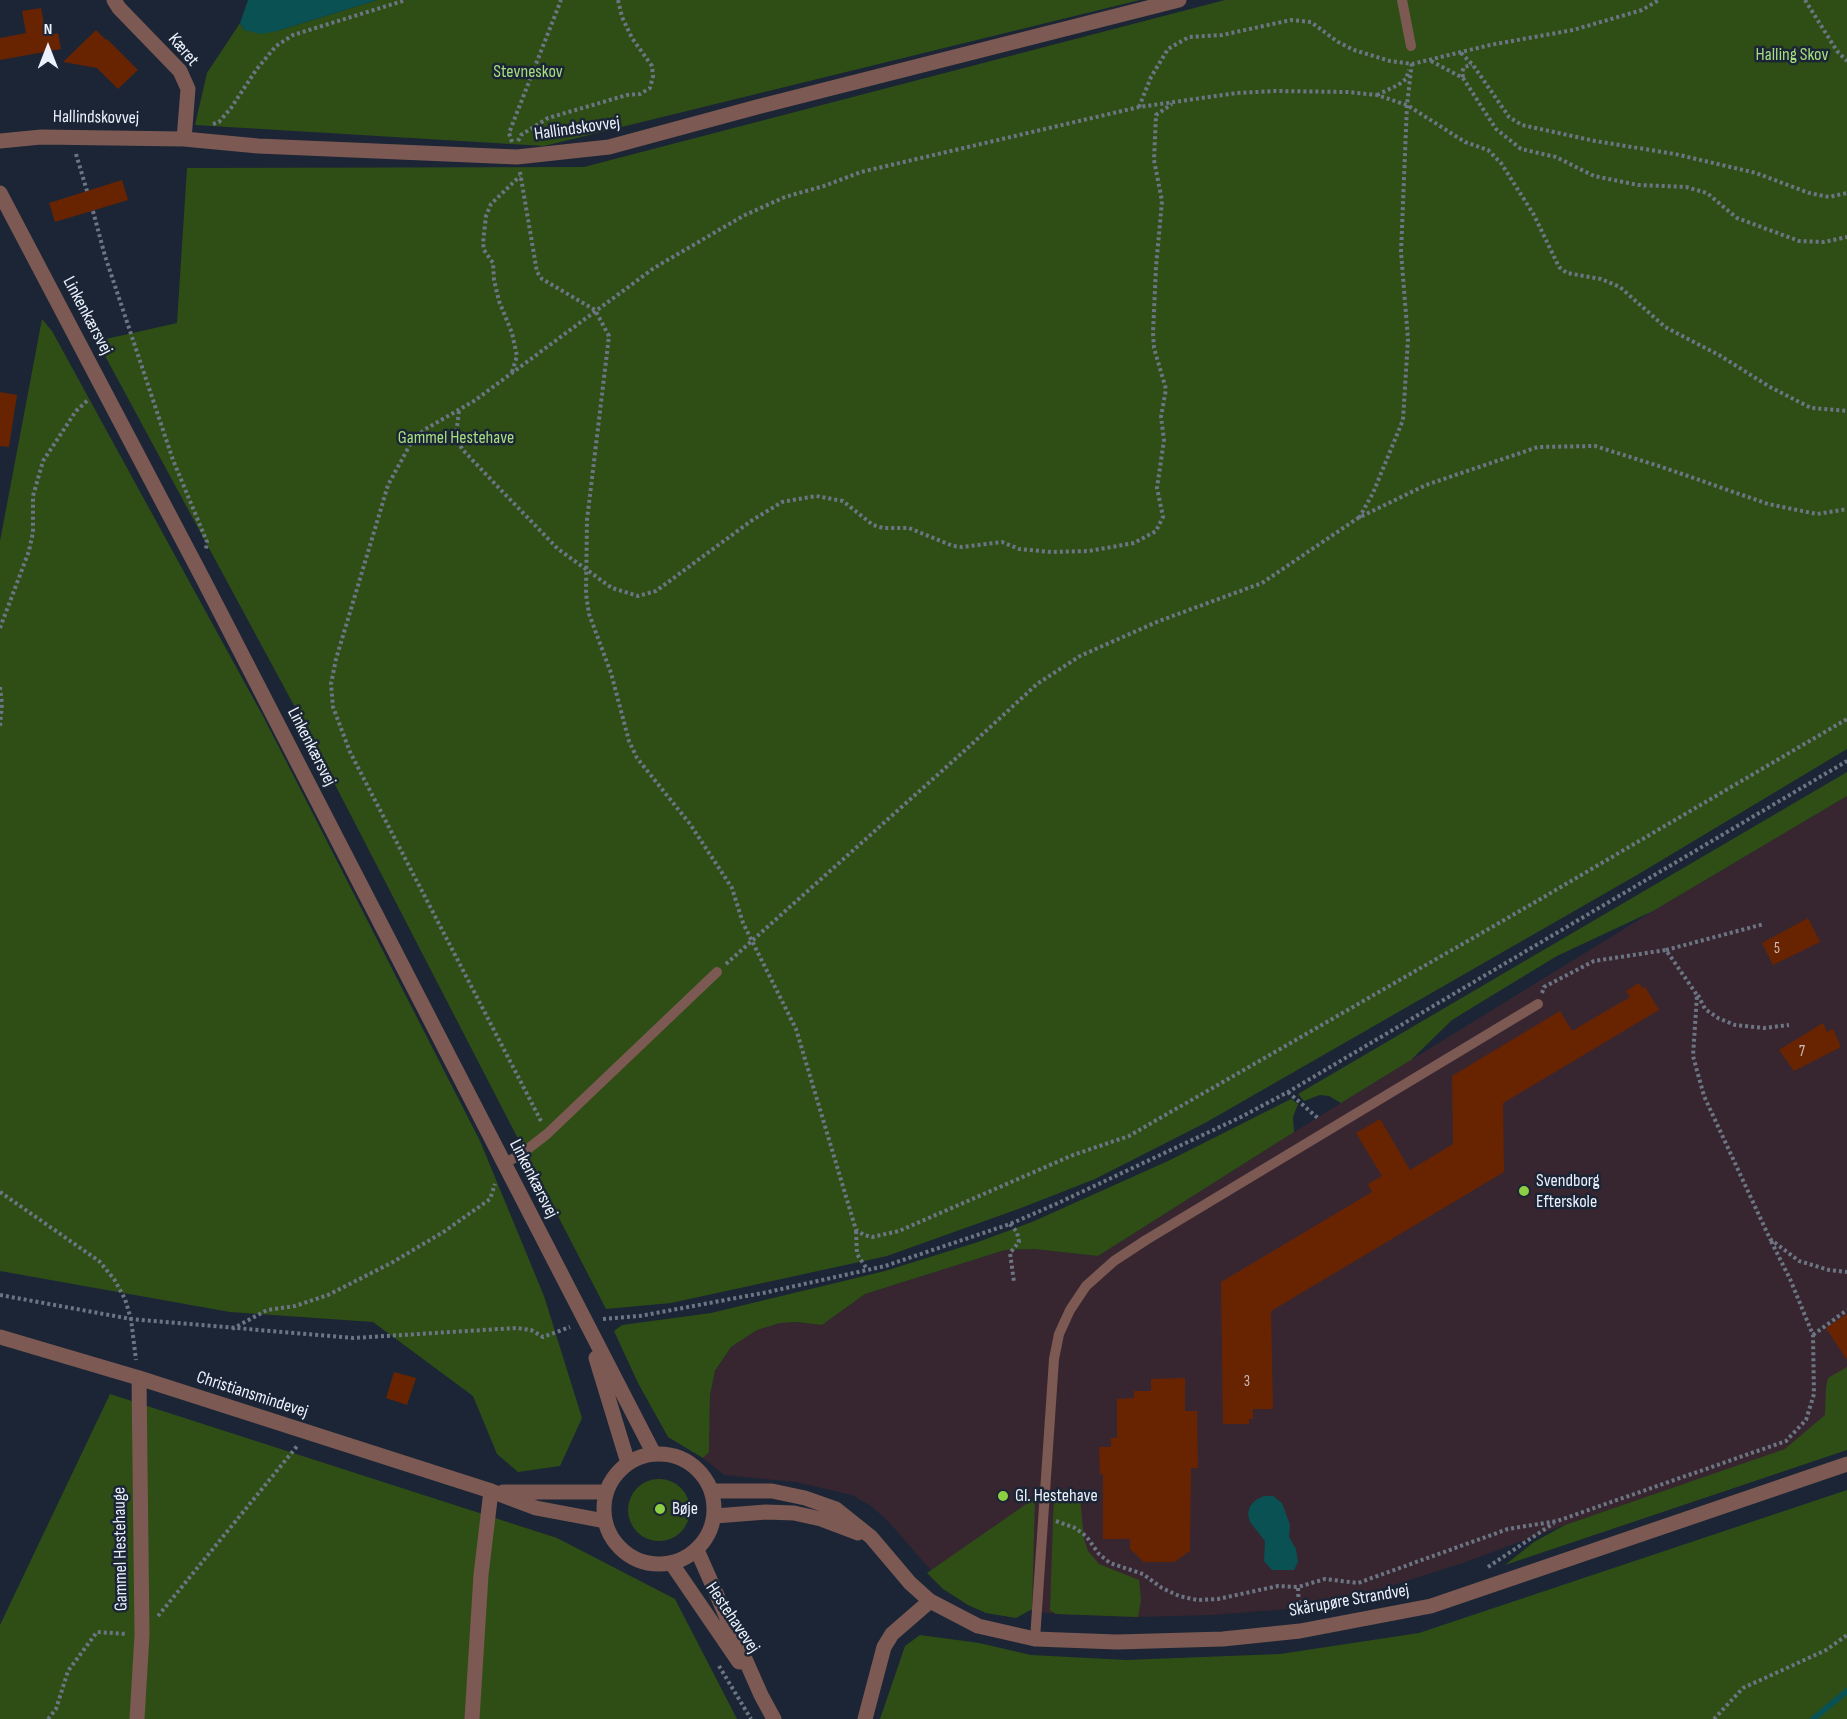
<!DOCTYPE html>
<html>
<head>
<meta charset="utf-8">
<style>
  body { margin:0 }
  #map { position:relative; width:1847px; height:1719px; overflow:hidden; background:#1b2535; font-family:"Sofia Sans Condensed",sans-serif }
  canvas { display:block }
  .north { position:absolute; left:18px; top:18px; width:60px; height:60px; -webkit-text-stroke:4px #1b2535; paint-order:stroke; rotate:0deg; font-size:16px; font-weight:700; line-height:24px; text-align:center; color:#ebf2fd }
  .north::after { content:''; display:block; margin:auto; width:21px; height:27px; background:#ebf2fd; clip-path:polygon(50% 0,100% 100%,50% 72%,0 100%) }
</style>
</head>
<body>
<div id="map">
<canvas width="1847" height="1719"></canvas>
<div class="north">N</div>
</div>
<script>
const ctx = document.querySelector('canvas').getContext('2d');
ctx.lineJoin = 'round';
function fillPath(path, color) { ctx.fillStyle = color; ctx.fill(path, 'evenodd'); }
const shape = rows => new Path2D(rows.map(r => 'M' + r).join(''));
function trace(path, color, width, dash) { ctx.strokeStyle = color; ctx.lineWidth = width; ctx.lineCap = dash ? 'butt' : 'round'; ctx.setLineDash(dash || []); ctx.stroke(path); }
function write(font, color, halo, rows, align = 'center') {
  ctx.font = font + ' "Sofia Sans Condensed",sans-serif'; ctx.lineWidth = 5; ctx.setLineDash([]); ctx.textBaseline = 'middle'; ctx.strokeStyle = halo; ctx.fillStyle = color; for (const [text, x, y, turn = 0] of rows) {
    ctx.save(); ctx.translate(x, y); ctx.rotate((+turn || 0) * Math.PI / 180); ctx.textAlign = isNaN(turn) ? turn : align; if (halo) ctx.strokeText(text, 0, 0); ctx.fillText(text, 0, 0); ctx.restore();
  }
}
const education = shape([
  [1847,796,1847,1429,1565,1525,1466,1562,1372,1592,1289,1609,1211,1615,1138,1617,1056,1614,976,1604,936,1576,888,1521,871,1506,852,1495,796,1482,724,1475,703,1458,709,1451,710,1395,715,1372,731,1347,757,1330,780,1323,796,1322,822,1325,865,1294,1005,1250,1034,1249,1098,1256,1294,1132,1653,911]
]);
const green = shape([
  [377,0,1140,0,544,146,195,125,207,73,240,23,244,30,277,31],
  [1225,0,1847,0,1847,749,1637,875,1205,1123,1095,1179,1021,1208,887,1256,671,1303,606,1309,297,711,97,341,177,323,187,168,584,167],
  [42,319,52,331,264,718,480,1141,544,1296,582,1418,560,1466,518,1472,497,1454,473,1396,373,1322,230,1312,0,1271,0,541],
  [1847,772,1847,796,1653,911,1557,956,1496,993,1452,1020,1411,1060,1341,1103,1329,1096,1320,1095,1304,1101,1298,1094],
  [1291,1099,1298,1104,1293,1117,1294,1132,1098,1256,1034,1249,1005,1250,865,1294,822,1325,796,1322,780,1323,757,1330,731,1347,715,1371,710,1395,709,1452,703,1458,668,1437,638,1383,614,1331,622,1325,711,1313,885,1271,978,1242,1032,1222,1168,1161],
  [1847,1367,1847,1450,1505,1565,1534,1542,1565,1525,1785,1449,1825,1415,1826,1388,1828,1378],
  [110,1394,557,1538,675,1599,737,1719,0,1719,0,1625],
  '628 1510a31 31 0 1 1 62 0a31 31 0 1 1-62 0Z',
  [1072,1488,1080,1498,1084,1539,1088,1551,1099,1564,1139,1580,1141,1600,1138,1617,1056,1614,1050,1610,1054,1492],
  [1847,1490,1847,1719,880,1719,905,1646,920,1635,979,1643,1031,1655,1126,1660,1280,1654,1419,1633],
  [1035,1498,1032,1609,1016,1618,986,1613,968,1605,943,1589,927,1573]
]);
const water = shape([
  [248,0,377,0,277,31,261,34,244,30,240,23],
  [1264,1496,1273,1496,1282,1503,1290,1525,1289,1537,1296,1549,1298,1562,1294,1570,1272,1570,1264,1561,1265,1541,1250,1522,1248,1514,1250,1506,1256,1500]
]);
const stream = shape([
  [1813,1719,1847,1691]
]);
const building = shape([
  [41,8,45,30,49,29,50,35,58,33,61,49,0,60,0,38,26,33,22,11],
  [96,30,106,40,107,39,138,70,118,89,97,68,63,62],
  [122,180,128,200,55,222,49,203],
  [0,392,17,395,9,447,0,446],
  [1808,918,1820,942,1773,965,1762,943],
  [1639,983,1642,988,1645,987,1659,1010,1503,1103,1504,1172,1271,1311,1273,1409,1253,1409,1253,1419,1249,1419,1249,1424,1223,1424,1221,1282,1372,1192,1368,1184,1382,1176,1356,1133,1380,1119,1410,1170,1453,1144,1452,1076,1560,1011,1572,1031,1630,997,1626,991],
  [1823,1023,1827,1032,1833,1029,1841,1047,1794,1071,1779,1050],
  [1847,1314,1847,1360,1826,1328],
  [394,1372,416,1378,407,1405,386,1398],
  [1185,1378,1185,1411,1197,1411,1198,1468,1191,1468,1190,1551,1174,1562,1144,1562,1130,1549,1130,1539,1103,1539,1103,1474,1100,1474,1099,1447,1111,1447,1111,1438,1117,1438,1117,1399,1134,1398,1134,1391,1151,1391,1151,1379]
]);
const path = shape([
  [1805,0,1837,51,1847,61],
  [1461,53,1473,65,1509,117,1522,125,1595,141,1675,154,1756,173,1809,193,1829,197,1847,193],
  [1431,61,1463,78,1496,129,1521,149,1556,157,1594,176,1638,185,1686,187,1707,193,1737,218,1799,241,1824,242,1847,237],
  [1463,77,1462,72,1464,67,1472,65],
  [1377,95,1398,85,1406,79,1409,70],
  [1139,107,1151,77,1168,49,1189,37,1222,35,1291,20,1311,22,1338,42,1354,50,1390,61,1412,64,1490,45,1573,30,1642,10,1659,0],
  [213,124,219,122,231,108,256,70,276,46,293,35,406,0],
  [518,141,521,135,548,118,627,95,640,94,650,88,653,76,652,66,632,38,622,17,618,0],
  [512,142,509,133,561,0],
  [76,154,87,191],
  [520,172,537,272,542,279,595,310,609,336,587,520,586,594,589,614,611,673,629,741,637,758,690,824,732,888,743,923,796,1029,856,1230,864,1235,872,1237,899,1231,1073,1155,1129,1136,1537,901,1847,719],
  [93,211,105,256,173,460,207,542,206,549],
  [512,372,517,356,512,333,499,301,494,280,493,263,484,250,483,243,486,216,491,204,520,176],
  [459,411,456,435,462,449,499,488,558,549,612,588,638,596,656,591,751,521,782,502,816,496,843,501,873,525,883,528,909,528,953,546,962,547,1002,542,1019,549,1051,552,1089,551,1134,543,1156,531,1163,517,1157,488,1164,440,1161,417,1166,389,1154,348,1153,333,1156,267,1162,201,1154,160,1156,115,1172,104],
  [1359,518,1373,493,1403,420,1408,339,1401,252,1407,105,1412,62],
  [0,628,29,551,33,532,33,496,43,461,76,411,89,399],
  [0,687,2,704,0,726],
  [1666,950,1764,924],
  [726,964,961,754,1037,684,1080,656,1159,621,1262,583,1358,518,1426,485,1538,447,1595,446,1662,467,1768,504,1817,514,1847,509],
  [1542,993,1544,987,1594,961,1666,950,1697,995,1693,1056,1704,1096,1770,1239,1799,1261,1829,1270,1847,1272],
  [1698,995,1705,1009,1718,1018,1735,1025,1764,1028,1789,1025],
  [1288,1092,1319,1119],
  [541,1121,350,752,333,707,331,684,336,659,388,485,412,441,424,430,474,401,654,268,743,216,785,197,824,186,861,172,1139,107,1237,93,1275,91,1348,92,1377,95,1407,105,1465,142,1488,150,1501,163,1534,215,1559,267,1567,273,1601,279,1620,287,1665,327,1719,355,1770,387,1811,408,1847,411],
  [0,1192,99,1261,114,1279,125,1299,131,1319,136,1360],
  [1010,1224,1017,1232,1019,1242,1010,1253,1014,1282],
  [856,1231,857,1254,867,1269],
  [0,1295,131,1319,353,1338,516,1328,531,1330,543,1337,570,1327],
  [603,1319,640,1316,768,1292,885,1266,1010,1224,1056,1204,1241,1117,1288,1092,1847,761],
  [232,1329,267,1310,295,1306,328,1295,393,1262,445,1231,490,1199,495,1184],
  [1813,1335,1847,1310],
  [1056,1521,1075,1528,1086,1536,1099,1554,1110,1563,1143,1574,1162,1588,1179,1596,1197,1600,1218,1599,1278,1586,1298,1587],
  [1488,1567,1554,1523],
  [1299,1615,1298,1587,1325,1579,1358,1583,1508,1529,1557,1521,1786,1441,1806,1420,1814,1394,1813,1335,1790,1279,1770,1239],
  [158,1616,298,1445],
  [719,1666,751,1719],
  [48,1719,56,1709,68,1671,97,1632,127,1634],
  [1714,1719,1743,1688,1826,1650,1847,1635]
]);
const service = shape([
  [1402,0,1411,46],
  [503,1164,520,1155,547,1134,717,972],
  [1035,1639,1054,1359,1059,1334,1070,1310,1086,1286,1114,1261,1146,1240,1538,1004]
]);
const minor = shape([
  [114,0,119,8,180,71,188,89,184,139],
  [0,141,41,137,184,139,258,146,517,157,609,147,757,107,1179,0],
  [137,1719,142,1635,139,1378],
  [472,1719,481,1575,491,1491],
  [865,1719,884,1647,892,1634,930,1601]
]);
const tertiary = shape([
  [0,193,203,579,654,1454],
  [0,1337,139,1378,491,1491,536,1508,605,1521],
  [596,1358,628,1463],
  '604 1509a55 55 0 1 1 110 0a55 55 0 1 1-110 0Z',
  [712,1491,772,1491,805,1498,836,1509,871,1537,910,1583,930,1601,978,1626,1035,1639,1117,1642,1223,1639,1300,1631,1431,1606,1847,1464],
  [503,1492,606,1492],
  [715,1516,766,1512,794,1513,821,1519,858,1533],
  [697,1550,761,1695,774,1719],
  [672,1564,739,1662]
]);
const markers = [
  [1524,1191,6,"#8ece43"],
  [1003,1496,6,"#8ece43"],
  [660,1509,6,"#8ece43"]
];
const numberNames = [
  ["5",1777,949],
  ["7",1802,1052],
  ["3",1247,1382]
];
const streetNames = [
  ["Kæret",183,50,50],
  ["Hallindskovvej",96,118,1],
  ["Hallindskovvej",577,129,-8],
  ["Linkenkærsvej",87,316,62],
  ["Linkenkærsvej",311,747,63],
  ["Linkenkærsvej",533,1179,63],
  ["Christiansmindevej",252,1395,18],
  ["Gammel Hestehauge",121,1549,-91],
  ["Skårupøre Strandvej",1349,1601,-10],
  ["Hestehavevej",732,1618,56]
];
const parkNames = [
  ["Halling Skov",1792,55],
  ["Stevneskov",528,72],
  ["Gammel Hestehave",456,438]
];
const poiNames = [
  ["Svendborg",1536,1181],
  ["Efterskole",1536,1202],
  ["Gl. Hestehave",1015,1496],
  ["Bøje",672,1509]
];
fillPath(education, '#372630');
fillPath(green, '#2f4e16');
fillPath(water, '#0a5153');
trace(stream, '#0a5153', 6);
fillPath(building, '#682401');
trace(path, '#6c7583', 4, [3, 3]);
trace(service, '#7c5952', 10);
trace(minor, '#7c5952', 15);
trace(tertiary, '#7c5952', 15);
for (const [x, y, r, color] of markers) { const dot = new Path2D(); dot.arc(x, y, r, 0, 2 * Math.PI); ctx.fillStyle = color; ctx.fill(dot); trace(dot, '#1b2535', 2); }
write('15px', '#cabebe', null, numberNames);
write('18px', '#ebf2fd', '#1b2535', streetNames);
write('18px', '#a7de80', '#1b2535', parkNames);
write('18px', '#ebf2fd', '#1b2535', poiNames, 'left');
</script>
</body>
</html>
